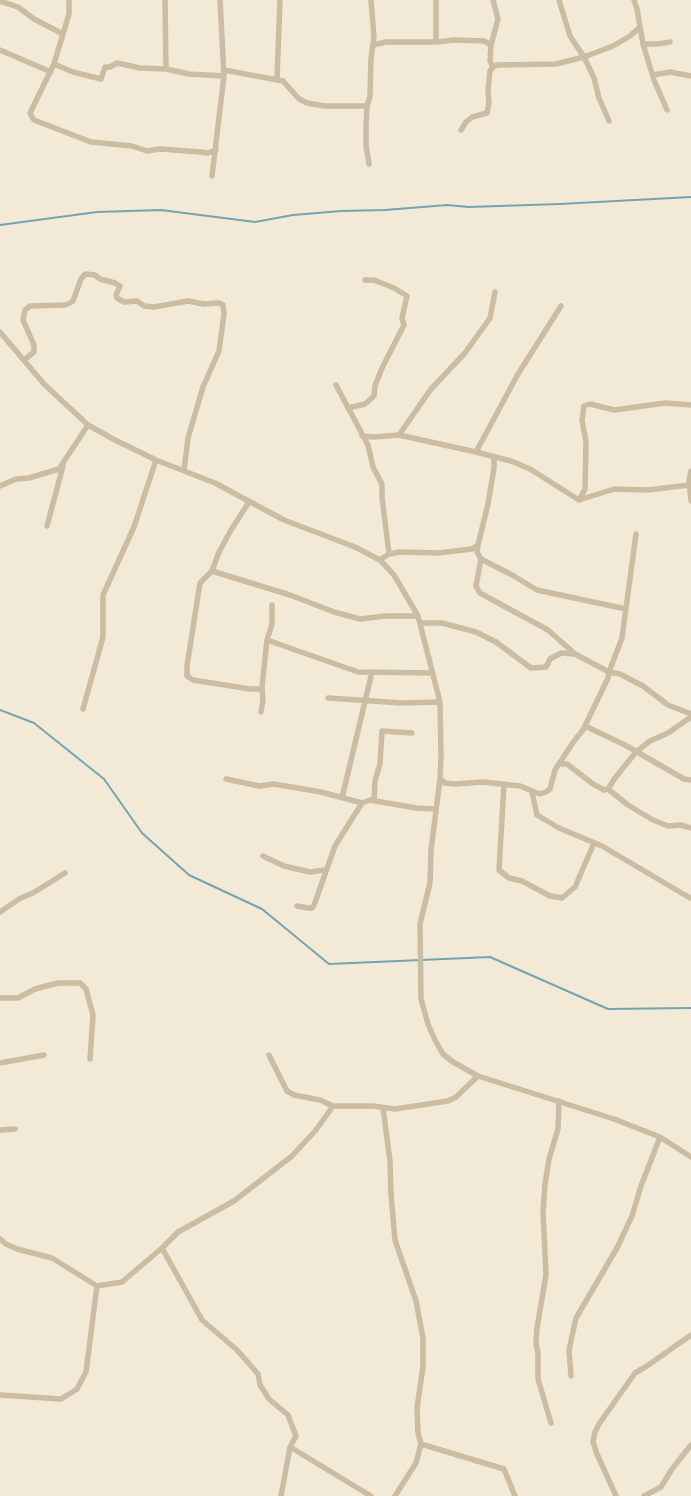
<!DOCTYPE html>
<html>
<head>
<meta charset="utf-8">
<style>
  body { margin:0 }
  canvas { display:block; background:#f2ead7 }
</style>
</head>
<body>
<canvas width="691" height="1496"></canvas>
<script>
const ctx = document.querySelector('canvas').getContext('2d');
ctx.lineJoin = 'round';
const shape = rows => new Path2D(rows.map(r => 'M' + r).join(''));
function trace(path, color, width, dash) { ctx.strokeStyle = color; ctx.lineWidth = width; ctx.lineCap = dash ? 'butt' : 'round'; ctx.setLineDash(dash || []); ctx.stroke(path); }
const stream = shape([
  [0,225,97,212,161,210,255,222,293,215,341,211,385,210,447,205,469,207,560,204,691,197],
  [0,710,34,723,104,779,142,833,189,875,262,909,329,964,490,957,608,1009,691,1008]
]);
const street = shape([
  [69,0,69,14,54,64,30,113,34,120,91,142,132,146,147,151,160,149,201,152,208,153,216,150],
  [165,0,166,69],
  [436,0,436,42],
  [493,0,498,19,491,45,490,61,493,67],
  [559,0,570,36,584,57,594,78,599,98,609,121],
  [634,0,637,9,643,44,654,80,667,110],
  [0,1,18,7,34,19,63,34],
  [643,44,658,44,670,42],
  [373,45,386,42,436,42,454,40,484,41,491,45],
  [0,50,51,72],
  [54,64,73,72,101,79,105,67,110,67,117,63,140,68,166,69,189,74,224,76],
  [493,67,497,65,556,64,584,57,613,46,630,36,640,27],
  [224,70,283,81,299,99,307,103,325,106,367,106],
  [653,75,670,72,691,76],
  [277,79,280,0],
  [461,130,466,122,472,117,487,113,489,103,488,90,490,71,493,67],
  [369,164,366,145,366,125,367,106,370,96,371,58,374,37,371,0],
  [212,176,224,76,220,0],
  [0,332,44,384,88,425,113,439,156,460,215,483,284,520,355,547,380,560,394,575,418,616,440,702,441,757,440,779,431,850,430,883,420,924,421,999,428,1024,435,1040,443,1054,453,1062,478,1076,614,1119,660,1137,691,1157],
  [24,360,34,352,34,345,23,320,25,310,30,306,65,305,70,303,73,301,81,279,85,274,95,275,100,279,115,283,120,286,116,295,117,298,124,302,137,301,144,306,154,307,188,301,204,304,219,303,223,305,224,314,219,351,203,387,188,438,184,470],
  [336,385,368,445,373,467,382,484,382,497,389,554],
  [348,408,365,404,374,396,375,386,382,368,404,325,402,318,407,296,394,288,374,280,365,280],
  [399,435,431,389,465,353,490,318,495,292],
  [362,436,374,437,399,435,476,452,511,461,530,469,579,500],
  [476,452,518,374,561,306],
  [691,471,689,481,691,501],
  [0,486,16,479,29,478,59,469,88,425],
  [579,500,585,489,586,442,582,420,584,406,590,404,614,410,665,403,691,405],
  [579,500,614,489,648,490,689,485],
  [249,502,231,530,219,552,212,571,200,583,187,666,187,676,193,680,250,689,261,689,262,687],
  [47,526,63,466],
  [478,545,477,552,481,559,476,586,480,593,548,630,575,654,609,672,620,674,643,686,668,705,691,714],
  [481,559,512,575,537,590,626,609],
  [380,560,389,554,400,552,438,553,472,549,478,545,488,504,494,468,494,458],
  [212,571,290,595,334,612,360,619,385,616,418,616],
  [420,623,442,623,476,632,496,642,531,668,546,667,550,659,561,653,575,654],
  [267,640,358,672,433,673],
  [328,698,402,703,440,702],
  [83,709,103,637,103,595,134,527,156,460],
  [261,712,263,700,262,687,267,640,272,624,272,605],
  [585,726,625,745,684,779,691,780],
  [559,764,567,764,593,784,604,790,608,789,615,778,636,752,650,741,668,733,691,717],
  [226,779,259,786,274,784,321,792,362,803],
  [440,779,445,783,454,784,483,782,520,786,540,794,546,792,550,789,555,770,574,741,583,730,608,678,609,672,622,638,636,534],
  [504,784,499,870,509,878,522,881,550,896,562,898,575,887,594,843],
  [608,789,628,805,653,820,668,826,681,825,691,828],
  [532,792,537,815,559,828,602,846,690,898],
  [342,798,372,672],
  [374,801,375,781,380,764,382,731,412,733],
  [263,856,284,866,310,872,325,870],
  [297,906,308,908,312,908,314,905,335,846,362,803,370,800,416,808,435,809],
  [0,912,19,899,33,893,65,873],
  [0,998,18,998,35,989,58,983,80,983,86,989,93,1015,90,1059],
  [269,1055,287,1091,294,1095,320,1100,333,1106,373,1106,395,1109,448,1101,456,1097,478,1076],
  [0,1063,44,1055],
  [383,1108,390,1161,391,1194,395,1240,416,1301,423,1338,423,1367,417,1408,418,1433,421,1444],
  [0,1130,15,1129],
  [0,1239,6,1244,17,1249,52,1258,97,1286,122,1282,162,1248,178,1232,234,1201,292,1156,316,1130,333,1106],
  [162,1248,202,1320,237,1350,258,1374,260,1385,269,1399,288,1415,296,1436,290,1447,281,1496],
  [571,1376,569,1350,576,1318,617,1248,632,1216,641,1186,660,1137],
  [0,1395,61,1399,77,1389,86,1372,97,1286],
  [551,1423,538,1379,538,1353,536,1344,537,1328,546,1275,543,1212,545,1184,549,1159,558,1129,559,1101],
  [290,1447,371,1496],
  [395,1496,416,1463,421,1444,504,1469,515,1496],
  [616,1496,597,1454,593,1442,595,1432,599,1424,635,1373,647,1366,691,1335],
  [644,1496,661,1487,672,1469,691,1445]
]);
trace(stream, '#74a4b1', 2);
trace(street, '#cbbca2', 5.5);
</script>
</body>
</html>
